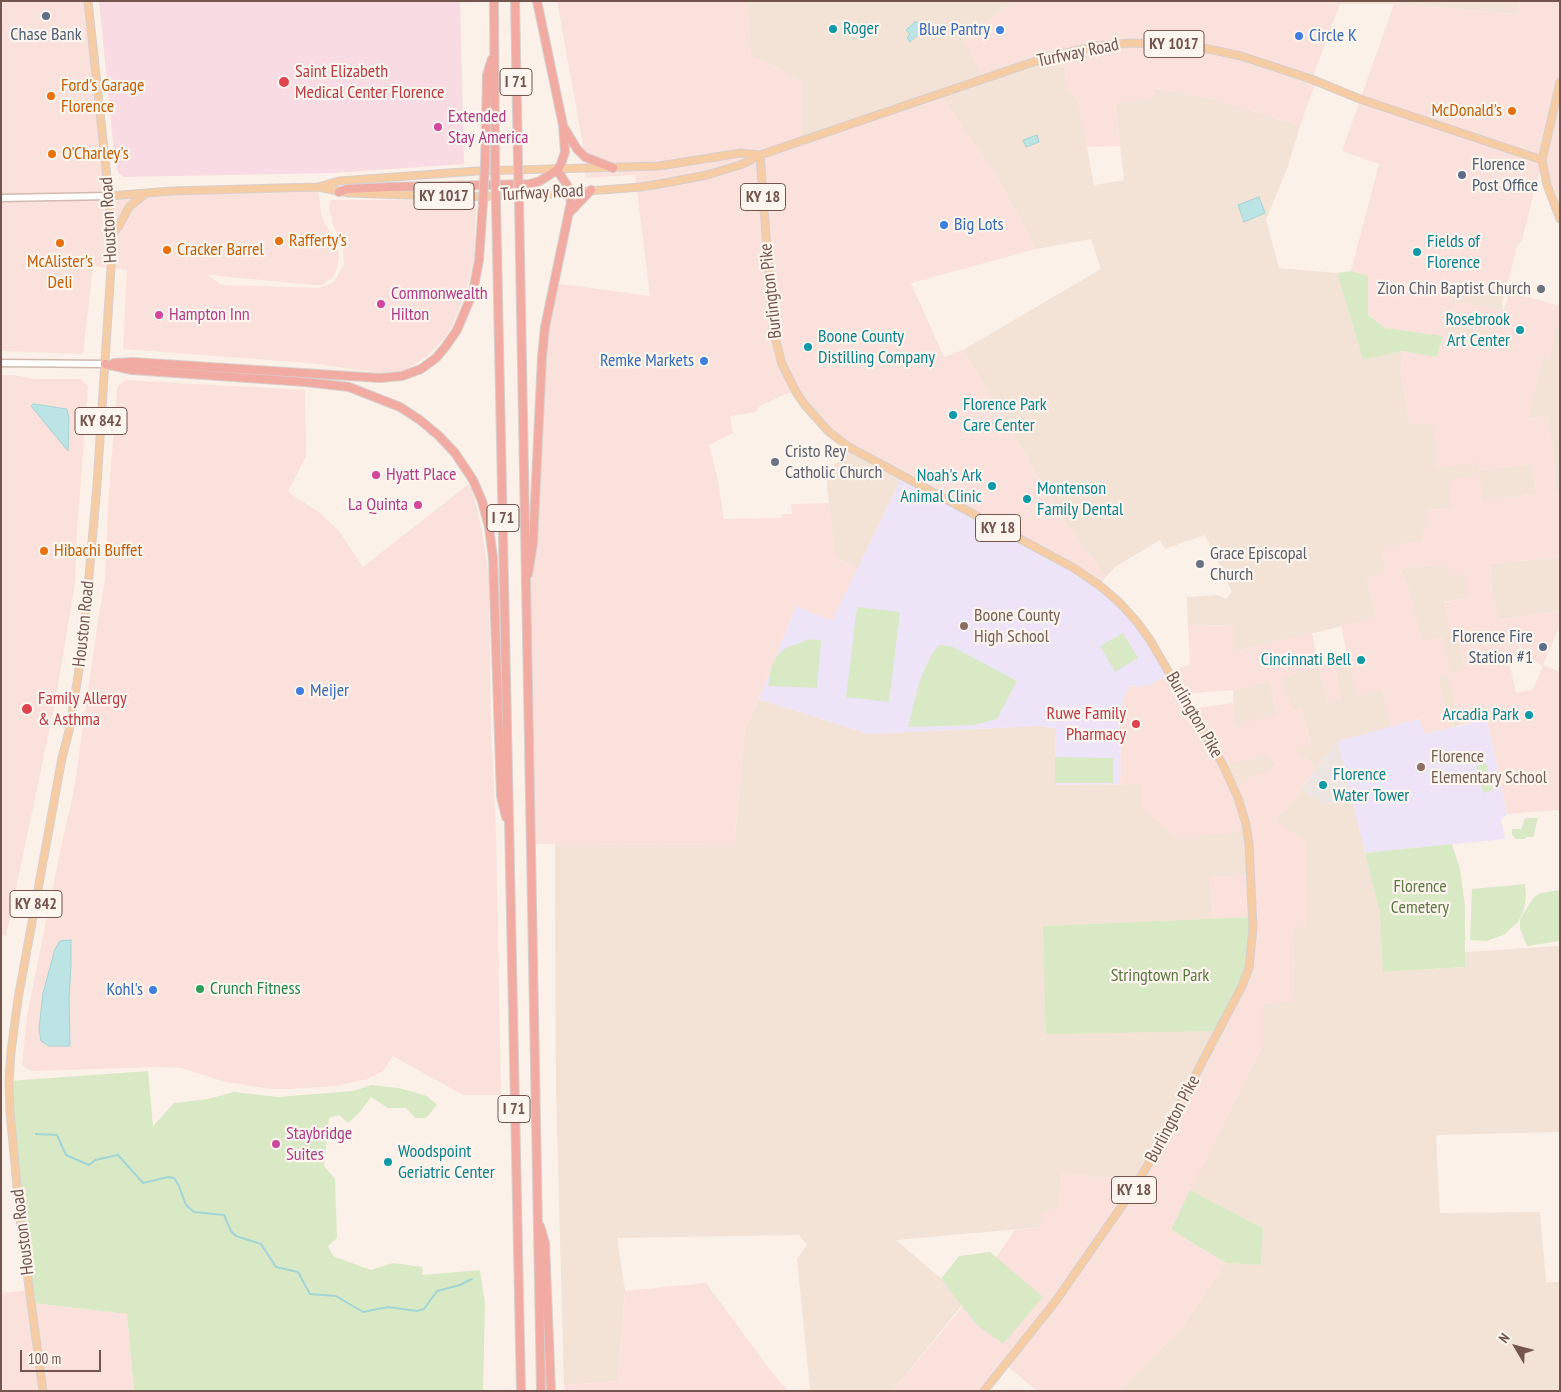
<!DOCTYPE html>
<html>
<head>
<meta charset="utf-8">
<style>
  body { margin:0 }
  #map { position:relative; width:1561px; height:1392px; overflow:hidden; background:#fbf1e8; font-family:"PT Sans Narrow",sans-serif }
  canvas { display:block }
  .frame { position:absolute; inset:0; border:2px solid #74554d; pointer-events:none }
  .north { position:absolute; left:1491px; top:1322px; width:50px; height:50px; -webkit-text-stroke:4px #fef5ee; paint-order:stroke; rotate:307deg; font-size:14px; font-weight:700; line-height:20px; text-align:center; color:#74554d }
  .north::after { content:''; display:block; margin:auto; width:18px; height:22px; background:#74554d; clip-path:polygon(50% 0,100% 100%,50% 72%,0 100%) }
  .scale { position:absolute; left:20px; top:1350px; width:81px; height:22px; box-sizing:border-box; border:2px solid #74554d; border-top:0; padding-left:6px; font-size:15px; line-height:18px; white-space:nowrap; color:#74554d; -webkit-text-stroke:4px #fef5ee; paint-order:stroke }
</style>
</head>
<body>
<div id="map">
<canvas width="1561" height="1392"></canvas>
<div class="frame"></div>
<div class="north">N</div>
<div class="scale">100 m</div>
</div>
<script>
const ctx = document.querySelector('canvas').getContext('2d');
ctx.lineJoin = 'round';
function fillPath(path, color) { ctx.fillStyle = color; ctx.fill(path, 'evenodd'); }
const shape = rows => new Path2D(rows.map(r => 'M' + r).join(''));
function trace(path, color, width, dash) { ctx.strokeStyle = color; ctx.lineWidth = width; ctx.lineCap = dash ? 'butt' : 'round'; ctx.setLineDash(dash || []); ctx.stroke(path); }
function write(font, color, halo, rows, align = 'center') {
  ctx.font = font + ' "PT Sans Narrow",sans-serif'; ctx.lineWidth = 4.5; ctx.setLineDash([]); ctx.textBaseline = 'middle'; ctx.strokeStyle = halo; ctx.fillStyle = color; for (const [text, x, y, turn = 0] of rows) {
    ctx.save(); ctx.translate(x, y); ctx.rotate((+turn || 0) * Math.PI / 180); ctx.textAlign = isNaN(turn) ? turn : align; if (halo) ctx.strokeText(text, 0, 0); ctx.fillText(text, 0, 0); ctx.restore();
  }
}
const residential = shape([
  [747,1,1012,1,1011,4,962,39,1062,53,1068,90,1078,99,1094,185,1124,180,1115,103,1154,98,1154,88,1218,100,1300,126,1288,166,1266,220,1279,268,1337,273,1363,360,1402,351,1401,372,1410,424,1434,424,1478,462,1479,470,1531,464,1537,494,1483,501,1451,508,1428,510,1422,542,1402,544,1386,572,1367,578,1377,618,1232,652,1232,625,1188,626,1187,597,1217,595,1226,599,1232,592,1205,535,1165,549,1160,540,1115,567,1106,577,1063,519,963,350,1101,269,1091,239,1036,249,996,175,940,94,802,141,795,79,780,69,751,56],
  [1319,1,1519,1,1517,14,1394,4,1340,4],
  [1456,288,1505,292,1502,303,1503,311,1452,302],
  [1447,323,1497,333,1494,345,1443,336],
  [1555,328,1560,330,1560,492,1555,492,1554,456,1547,416,1528,419,1542,357,1550,359],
  [849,447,902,476,858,569,835,557,826,476],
  [1560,557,1560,611,1498,620,1492,591,1490,564],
  [1446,564,1465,573,1468,597,1444,602,1457,633,1465,670,1450,674,1422,642,1407,584,1400,571,1406,568],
  [1348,659,1357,695,1382,690,1391,727,1338,741,1317,768,1293,749,1311,744,1301,709,1292,711,1281,678,1319,666,1328,702,1341,699,1334,662],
  [1448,674,1461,725,1450,728,1438,677],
  [1269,681,1278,715,1234,726,1233,690],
  [759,699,868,734,1039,726,1056,728,1055,785,1142,784,1247,832,1251,875,1210,877,1213,919,1043,926,1220,1031,1133,1190,1113,1178,1062,1174,1059,1208,1041,1227,896,1240,966,1300,893,1391,812,1391,810,1389,797,1259,807,1245,799,1235,617,1238,625,1291,618,1381,564,1385,556,1090,555,844,734,845,745,728],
  [1266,755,1276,763,1269,771,1233,784,1223,765],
  [1301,789,1324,805,1352,798,1380,914,1384,972,1465,967,1465,952,1560,946,1560,1132,1436,1135,1440,1213,1540,1212,1546,1282,1560,1282,1560,1391,1119,1391,1183,1326,1226,1263,1261,1265,1263,1228,1190,1190,1263,1045,1263,1004,1294,1000,1293,928,1307,925,1275,818,1283,812]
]);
const commercial = shape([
  [1,1,88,1,109,195,318,187,321,212,324,222,337,244,339,253,338,266,332,278,322,285,315,285,208,275,222,285,319,288,333,283,344,265,343,250,333,224,329,208,331,200,401,200,476,204,474,259,467,289,453,324,444,339,425,358,403,371,380,373,309,363,123,349,127,270,93,266,83,354,1,351],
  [557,1,747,1,751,56,780,69,795,79,803,82,802,140,940,94,996,175,1036,249,911,283,944,357,963,350,1063,519,1106,577,1099,585,843,443,796,392,785,394,760,406,756,412,730,416,733,433,709,445,718,480,724,519,781,518,782,514,792,514,791,504,829,503,835,557,858,569,832,621,796,606,759,699,745,728,734,845,531,844,525,589,532,558,542,357,554,283,650,296,635,175,586,178,585,157],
  [1012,1,1319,1,1340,4,1312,79,1316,81,1300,126,1218,100,1155,88,1154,98,1115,104,1120,146,1086,147,1078,99,1068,90,1062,53,984,79,962,39,1011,4],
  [1519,1,1560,1,1560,219,1544,173,1539,173,1522,240,1517,247,1505,292,1456,288,1452,301,1503,311,1510,292,1560,306,1560,330,1555,329,1551,359,1542,357,1528,419,1547,416,1554,456,1555,492,1560,492,1560,557,1490,564,1492,591,1498,620,1560,611,1560,625,1543,665,1560,672,1560,810,1507,814,1487,720,1461,725,1448,674,1438,677,1450,728,1424,734,1419,719,1391,727,1382,690,1357,695,1348,659,1341,626,1377,618,1367,578,1386,572,1381,550,1402,544,1422,541,1428,510,1451,508,1450,480,1480,475,1483,501,1537,494,1531,464,1479,470,1478,462,1437,468,1434,425,1410,424,1401,372,1402,351,1437,357,1385,328,1368,315,1368,277,1351,271,1379,164,1342,151,1394,4,1517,14],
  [1447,323,1497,333,1494,345,1444,336],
  [1446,564,1448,575,1465,573,1468,597,1444,603,1450,633,1457,633,1464,670,1450,673,1443,637,1422,641,1407,584,1400,571,1406,568],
  [1518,649,1543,666,1533,689,1516,693,1508,658],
  [1,375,14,375,35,379,81,379,88,387,77,531,75,583,55,703,6,936,1,935],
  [126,380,305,390,306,456,288,492,320,513,339,531,363,567,469,484,473,493,481,526,489,575,491,728,496,831,501,1095,463,1095,393,1056,383,1071,367,1079,336,1086,291,1089,271,1089,225,1082,182,1068,159,1067,31,1071,22,1065,27,1016,62,842,74,790,98,620,105,580,108,505,117,390,119,385],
  [1233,625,1233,652,1312,633,1319,666,1334,662,1341,699,1328,702,1319,666,1281,678,1292,711,1301,709,1311,745,1293,749,1317,768,1283,812,1275,818,1306,843,1307,926,1293,928,1294,1001,1263,1004,1263,1045,1171,1230,1226,1263,1183,1326,1119,1391,1037,1391,1006,1365,984,1391,893,1391,959,1311,1015,1230,1041,1227,1041,1214,1059,1208,1062,1174,1113,1178,1133,1190,1236,1000,1252,917,1213,919,1210,877,1250,875,1246,832,1176,837,1141,807,1142,784,1120,784,1121,736,1119,720,1123,701,1129,685,1136,687,1190,664,1188,626],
  [1269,681,1278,714,1235,726,1234,703,1191,709,1182,694,1233,690],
  [1266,755,1276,763,1269,771,1233,784,1224,765],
  [706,1283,777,1379,788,1391,565,1391,564,1385,618,1381,625,1291],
  [30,1290,32,1303,127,1314,134,1391,1,1391,1,1293]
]);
const industrial = shape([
  [1338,741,1352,798,1324,805,1301,789]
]);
const education = shape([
  [902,476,1072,567,1119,602,1170,673,1149,685,1139,687,1129,685,1123,701,1119,720,1121,736,1120,784,1055,785,1056,728,1039,726,868,734,759,699,796,606,832,621],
  [1420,719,1424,734,1487,720,1507,814,1501,820,1505,839,1365,853,1338,741]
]);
const medical = shape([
  [99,1,460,1,464,164,333,173,123,177,118,172,115,162]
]);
const green = shape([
  [1351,271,1368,276,1368,315,1385,328,1443,336,1437,357,1402,351,1363,360,1337,273],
  [857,607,900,612,889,702,846,697],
  [1123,633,1138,658,1115,672,1100,646],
  [810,639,821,640,817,688,768,686,771,667,777,656,784,649],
  [939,645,951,646,1017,681,997,719,974,725,908,727,920,680,931,655],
  [1055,757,1113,758,1113,783,1055,783],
  [1486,763,1489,776,1479,778,1476,766],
  [1489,777,1493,790,1483,793,1480,780],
  [1525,818,1538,818,1533,837,1527,837,1525,839,1516,839,1512,835,1512,829,1521,829],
  [1452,844,1460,869,1465,905,1465,967,1383,972,1380,914,1365,853],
  [1525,884,1526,896,1524,910,1518,922,1505,934,1487,941,1470,940,1472,889],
  [1560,890,1560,941,1527,946,1520,929,1520,920,1523,914,1534,897,1541,893],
  [1253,917,1249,968,1220,1031,1046,1034,1043,926],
  [148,1071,153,1126,174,1103,208,1099,234,1092,278,1097,353,1091,372,1085,399,1088,427,1096,437,1105,426,1118,415,1118,406,1108,388,1108,371,1097,360,1112,348,1123,339,1115,329,1118,324,1166,335,1179,337,1238,328,1246,333,1256,371,1270,393,1263,423,1267,422,1275,480,1270,485,1303,483,1391,134,1391,127,1314,32,1303,9,1081],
  [1190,1190,1263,1228,1261,1265,1226,1263,1171,1230],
  [990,1252,1043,1297,1003,1344,977,1325,941,1279,959,1256]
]);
const water = shape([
  [915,22,919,22,924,29,910,42,907,38,910,34,906,30,915,22],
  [1037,135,1039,142,1026,147,1023,140,1037,135],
  [1259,197,1265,213,1244,222,1238,205,1259,197],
  [34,404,67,409,69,419,68,451,31,406,34,404],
  [71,940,71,964,69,998,70,1046,49,1046,41,1041,39,1029,43,993,55,949,60,941,71,940]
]);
const stream = shape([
  [36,1134,57,1135,66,1155,89,1165,95,1160,118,1155,143,1183,168,1177,174,1178,179,1186,186,1205,194,1212,224,1215,231,1231,236,1236,261,1244,276,1267,298,1272,310,1294,336,1296,363,1312,388,1307,417,1311,424,1309,437,1291,460,1285,472,1279]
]);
const secondary = shape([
  [1,198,109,196],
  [1,363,105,364]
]);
const primary = shape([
  [1560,82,1542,160,1547,185,1560,219],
  [760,155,773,330,782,364,796,392,804,404,829,432,849,447,1072,567,1099,585,1119,602,1137,622,1150,640,1223,765,1238,798,1246,824,1249,844,1253,928,1249,968,1242,986,1152,1158,1133,1190,1055,1302,984,1391],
  [318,187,349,193,467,197,548,194,641,187,665,183,707,175,743,164,760,155,1045,58,1096,46,1131,43,1190,45,1241,56,1311,79,1360,99,1542,160],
  [109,196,172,191,318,187,339,181,477,171,659,166,741,153,760,155],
  [111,235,119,226,129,207,145,194],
  [43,1391,21,1228,10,1112,9,1081,11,1052,18,999,62,758,69,731,80,664,86,610,97,485,111,268,111,235,109,196,88,1]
]);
const highway = shape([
  [494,1,495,164],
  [515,1,518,162],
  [565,129,577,149,585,157,613,168],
  [485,163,487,75,492,59],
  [339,192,347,189,390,187,530,184,540,181,557,170,561,164,565,152,563,125,537,1],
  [519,202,541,1391],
  [496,203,521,1391],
  [570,212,591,190],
  [114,363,133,362,380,378,402,376,421,369,436,358,446,346,457,330,473,292,479,260,483,203],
  [105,364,132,370,305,382,349,387,400,407,420,420,439,436,455,453,473,480,482,501,489,527,493,558,501,796,506,817],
  [528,574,533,543,542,357,545,327,571,202,567,185,557,170],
  [540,1226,545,1243,551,1391]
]);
const highwayBridge = shape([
  [518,162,519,202],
  [495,164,496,203],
  [483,203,485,163]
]);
const markers = [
  [46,16,5,"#5c6f8a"],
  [833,29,5,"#0f9aa8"],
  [1000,30,5,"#3f7fe0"],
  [1299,36,5,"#3f7fe0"],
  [284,82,6,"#e0444e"],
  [51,96,5,"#e8710a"],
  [1512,111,5,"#e8710a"],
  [438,127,5,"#d1479c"],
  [52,154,5,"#e8710a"],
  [1462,175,5,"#5c6f8a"],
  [944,225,5,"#3f7fe0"],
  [279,241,5,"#e8710a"],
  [60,243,5,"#e8710a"],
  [167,250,5,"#e8710a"],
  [1417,252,5,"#0f9aa8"],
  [1541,289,5,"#6b7280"],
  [381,304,5,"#d1479c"],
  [159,315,5,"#d1479c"],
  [1520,330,5,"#0f9aa8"],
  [808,347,5,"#0f9aa8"],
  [704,361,5,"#3f7fe0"],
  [953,415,5,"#0f9aa8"],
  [775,462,5,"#6b7280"],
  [376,475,5,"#d1479c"],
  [992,486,5,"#0f9aa8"],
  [1027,499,5,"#0f9aa8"],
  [418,505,5,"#d1479c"],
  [44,551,5,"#e8710a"],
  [1200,564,5,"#6b7280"],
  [964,626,5,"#8d6e63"],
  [1543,647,5,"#5c6f8a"],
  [1361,660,5,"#0f9aa8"],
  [300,691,5,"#3f7fe0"],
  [27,709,6,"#e0444e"],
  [1529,715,5,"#0f9aa8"],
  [1136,724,5,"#e0444e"],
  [1421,767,5,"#8d6e63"],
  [1323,785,5,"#0f9aa8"],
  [200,989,5,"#2e9e5b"],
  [153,990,5,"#3f7fe0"],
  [276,1144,5,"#d1479c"],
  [388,1162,5,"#0f9aa8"]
];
const shields = [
  [1174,44,60],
  [516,82,32],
  [444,196,60],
  [763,197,45],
  [101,421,52],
  [503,518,32],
  [998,528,45],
  [36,904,52],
  [514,1109,32],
  [1134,1190,45]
];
const shieldNames = [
  ["KY 1017",1174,44],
  ["I 71",516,82],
  ["KY 1017",444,196],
  ["KY 18",763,197],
  ["KY 842",101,421],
  ["I 71",503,518],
  ["KY 18",998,528],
  ["KY 842",36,904],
  ["I 71",514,1109],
  ["KY 18",1134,1190]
];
const cultureNames = [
  ["Roger",843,29],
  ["Fields of",1427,242],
  ["Florence",1427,263],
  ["Rosebrook",1510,320,"right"],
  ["Art Center",1510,341,"right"],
  ["Boone County",818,337],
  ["Distilling Company",818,358],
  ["Florence Park",963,405],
  ["Care Center",963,426],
  ["Noah's Ark",982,476,"right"],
  ["Animal Clinic",982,497,"right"],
  ["Montenson",1037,489],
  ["Family Dental",1037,510],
  ["Cincinnati Bell",1351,660,"right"],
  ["Arcadia Park",1519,715,"right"],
  ["Florence",1333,775],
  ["Water Tower",1333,796],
  ["Woodspoint",398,1152],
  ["Geriatric Center",398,1173]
];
const shopNames = [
  ["Blue Pantry",990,30],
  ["Circle K",1309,36,"left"],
  ["Big Lots",954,225,"left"],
  ["Remke Markets",694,361],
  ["Meijer",310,691,"left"],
  ["Kohl's",143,990]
];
const serviceNames = [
  ["Chase Bank",46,35],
  ["Florence",1472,165,"left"],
  ["Post Office",1472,186,"left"],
  ["Florence Fire",1533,637,"right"],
  ["Station #1",1533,658,"right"]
];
const streetNames = [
  ["Turfway Road",1078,53,-12],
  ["Turfway Road",542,193,-3],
  ["Houston Road",109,220,-93],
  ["Burlington Pike",771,291,-96],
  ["Houston Road",84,624,-84],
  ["Burlington Pike",1194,715,60],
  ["Burlington Pike",1173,1119,-62],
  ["Houston Road",23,1232,-97]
];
const healthNames = [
  ["Saint Elizabeth",295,72],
  ["Medical Center Florence",295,93],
  ["Family Allergy",38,699],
  ["& Asthma",38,720],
  ["Ruwe Family",1126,714,"right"],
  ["Pharmacy",1126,735,"right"]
];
const foodNames = [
  ["Ford's Garage",61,86],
  ["Florence",61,107],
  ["McDonald's",1502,111,"right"],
  ["O'Charley's",62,154],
  ["Rafferty's",289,241],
  ["Cracker Barrel",177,250],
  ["McAlister's",60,262,"center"],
  ["Deli",60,283,"center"],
  ["Hibachi Buffet",54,551]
];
const hotelNames = [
  ["Extended",448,117],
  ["Stay America",448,138],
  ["Commonwealth",391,294],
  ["Hilton",391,315],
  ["Hampton Inn",169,315],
  ["Hyatt Place",386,475],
  ["La Quinta",408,505,"right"],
  ["Staybridge",286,1134],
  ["Suites",286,1155]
];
const worshipNames = [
  ["Zion Chin Baptist Church",1531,289,"right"],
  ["Cristo Rey",785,452],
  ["Catholic Church",785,473],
  ["Grace Episcopal",1210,554],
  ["Church",1210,575]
];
const educationNames = [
  ["Boone County",974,616],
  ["High School",974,637],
  ["Florence",1431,757],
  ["Elementary School",1431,778]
];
const parkNames = [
  ["Florence",1420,887],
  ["Cemetery",1420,908],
  ["Stringtown Park",1160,976]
];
const leisureNames = [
  ["Crunch Fitness",210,989]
];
fillPath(residential, '#f3e2d6');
fillPath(commercial, '#fbe1dc');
fillPath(industrial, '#ece5e1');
fillPath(education, '#eee4f8');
fillPath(medical, '#f9dbe3');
fillPath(green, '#d9e9c6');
fillPath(water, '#bde4e4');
trace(water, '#a3d5d6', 1);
trace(stream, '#a3d5d6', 2);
trace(secondary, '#d2b9ae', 9);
trace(primary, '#d8cfcd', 9);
trace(highway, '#d8cfcd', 10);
trace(secondary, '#fff', 6);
trace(primary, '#f6cca4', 7);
trace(highway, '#f2aba2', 8);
trace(highwayBridge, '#d8cfcd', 10, []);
trace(highwayBridge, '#f2aba2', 8);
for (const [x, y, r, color] of markers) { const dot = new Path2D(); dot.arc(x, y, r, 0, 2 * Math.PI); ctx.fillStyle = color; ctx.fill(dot); trace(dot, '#fef5ee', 2); }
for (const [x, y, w] of shields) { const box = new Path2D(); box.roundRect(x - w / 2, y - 13.5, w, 27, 4); ctx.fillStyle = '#fef5ee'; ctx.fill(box); trace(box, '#74554d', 1); }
write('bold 16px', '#74554d', null, shieldNames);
write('18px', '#0d838f', '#fef5ee', cultureNames, 'left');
write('18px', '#366cbe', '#fef5ee', shopNames, 'right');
write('18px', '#4e5e75', '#fef5ee', serviceNames);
write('18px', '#74554d', '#fef5ee', streetNames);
write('18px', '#be3a42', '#fef5ee', healthNames, 'left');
write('18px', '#c56008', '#fef5ee', foodNames, 'left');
write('18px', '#b23c85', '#fef5ee', hotelNames, 'left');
write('18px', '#5b616d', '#fef5ee', worshipNames, 'left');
write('18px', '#785e54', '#fef5ee', educationNames, 'left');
write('18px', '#5c7945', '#fef5ee', parkNames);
write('18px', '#27864d', '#fef5ee', leisureNames, 'left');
</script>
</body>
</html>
